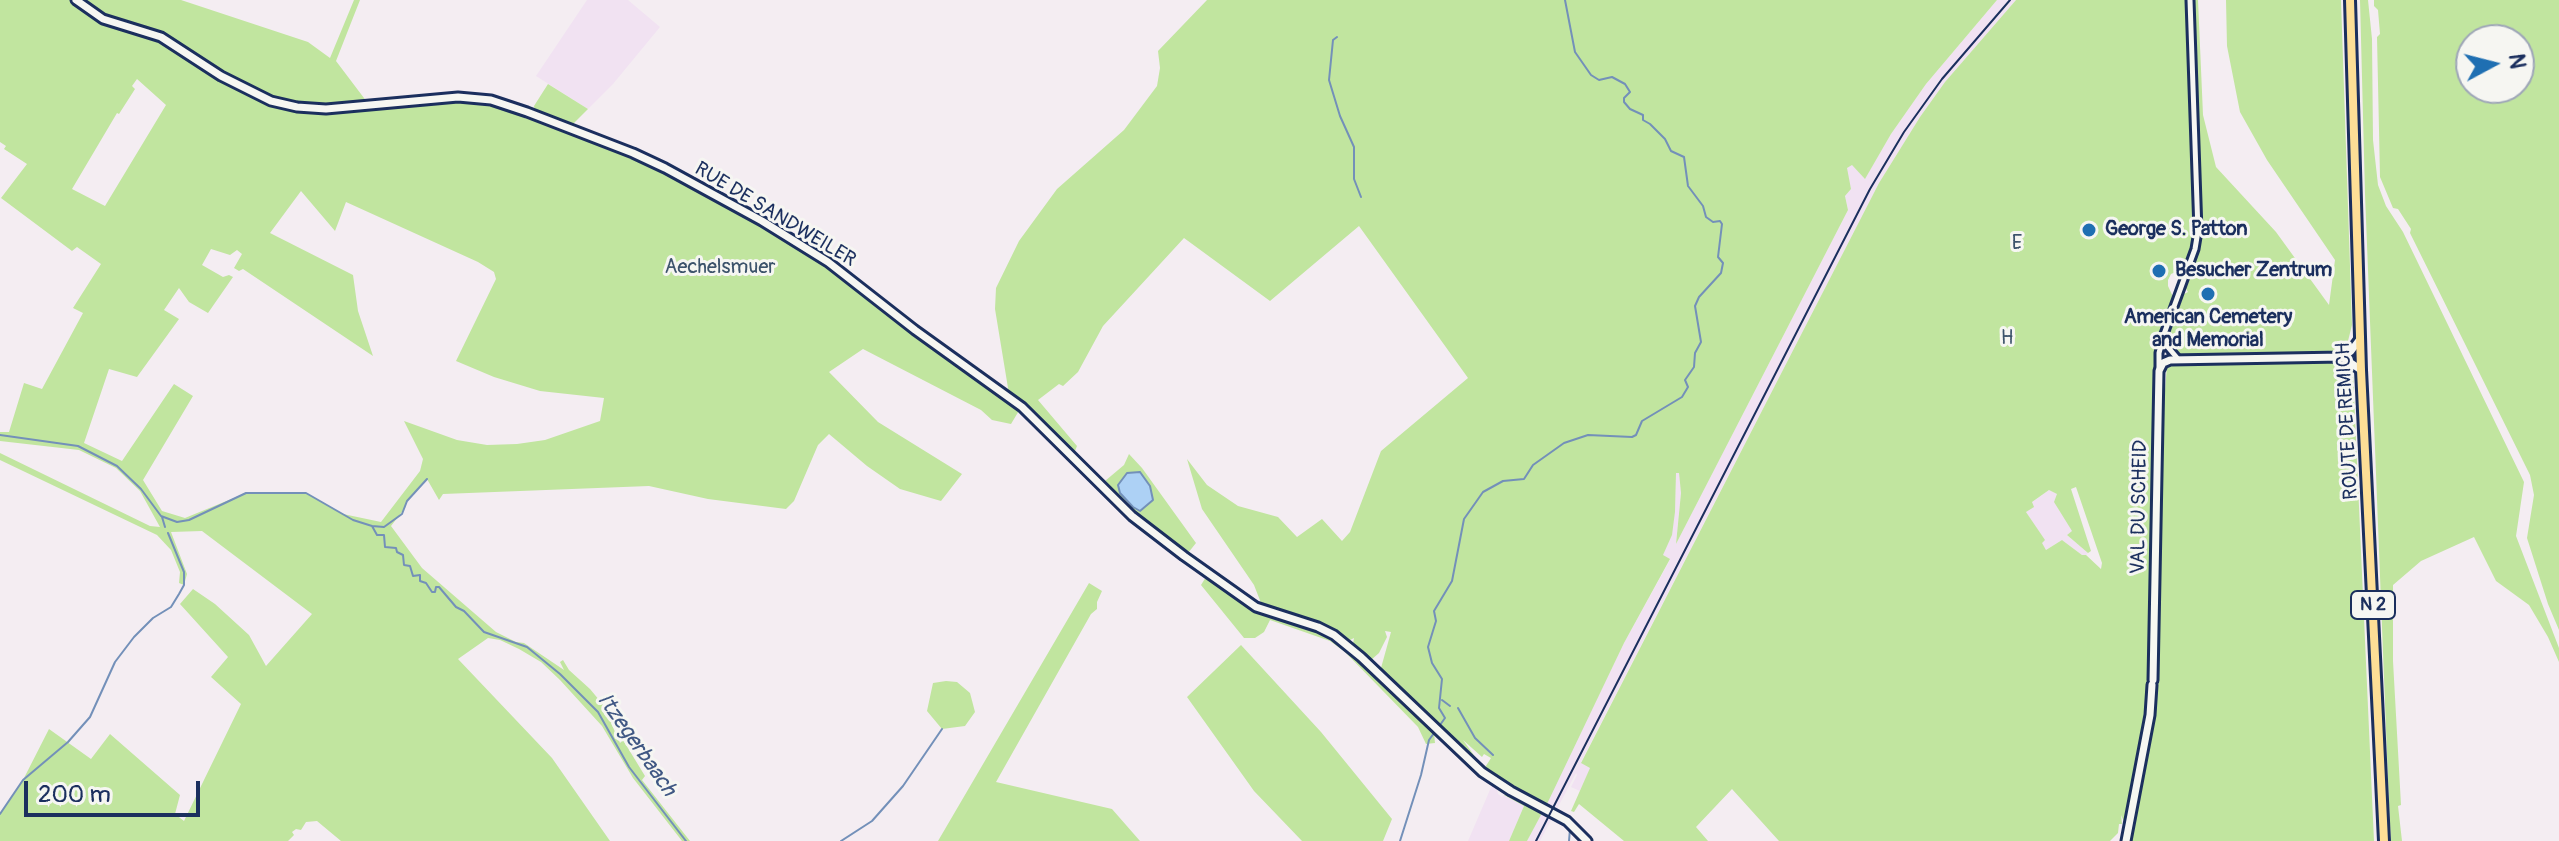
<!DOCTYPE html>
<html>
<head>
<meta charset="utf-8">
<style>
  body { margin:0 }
  #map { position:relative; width:2559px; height:841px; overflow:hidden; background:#f4edf2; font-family:Pangolin,sans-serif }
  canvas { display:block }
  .north { position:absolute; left:2455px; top:24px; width:80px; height:80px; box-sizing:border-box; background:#f6f6f2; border:2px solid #9ea6b7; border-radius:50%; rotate:83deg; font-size:22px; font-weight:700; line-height:32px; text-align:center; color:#1b2f5e }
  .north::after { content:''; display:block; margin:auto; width:28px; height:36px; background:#1f6fb2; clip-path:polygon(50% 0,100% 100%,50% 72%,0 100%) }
  .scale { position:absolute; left:24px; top:781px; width:176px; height:36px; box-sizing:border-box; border:4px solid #1b2f5e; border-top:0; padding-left:10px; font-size:24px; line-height:28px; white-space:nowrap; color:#1b2f5e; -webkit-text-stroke:6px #f6f6f2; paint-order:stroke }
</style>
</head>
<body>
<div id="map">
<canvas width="2559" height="841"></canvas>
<div class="north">N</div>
<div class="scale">200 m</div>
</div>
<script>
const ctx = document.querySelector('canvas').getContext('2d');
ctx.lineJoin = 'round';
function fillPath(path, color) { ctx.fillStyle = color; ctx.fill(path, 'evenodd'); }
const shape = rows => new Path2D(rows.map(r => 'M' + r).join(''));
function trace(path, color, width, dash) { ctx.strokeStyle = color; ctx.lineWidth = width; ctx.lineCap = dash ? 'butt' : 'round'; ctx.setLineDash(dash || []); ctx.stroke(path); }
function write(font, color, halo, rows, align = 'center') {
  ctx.font = font + ' Pangolin,sans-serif'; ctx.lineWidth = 6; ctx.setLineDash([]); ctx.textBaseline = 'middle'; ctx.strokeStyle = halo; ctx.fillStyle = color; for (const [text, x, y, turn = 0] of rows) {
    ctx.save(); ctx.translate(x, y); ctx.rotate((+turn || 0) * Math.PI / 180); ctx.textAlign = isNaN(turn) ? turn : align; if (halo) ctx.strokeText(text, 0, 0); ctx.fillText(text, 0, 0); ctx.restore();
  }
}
const built = shape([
  [587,0,628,0,660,27,613,84,588,109,536,76],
  [1997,0,2016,0,1945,82,1920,117,1879,183,1581,762,1591,768,1580,791,1571,787,1577,775,1576,773,1540,841,1527,841,1624,643,1670,560,1662,555,1670,539,1675,512,1676,473,1679,473,1681,493,1676,544,1848,210,1845,196,1851,189,1846,168,1852,165,1865,178,1891,134,1926,84],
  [2049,490,2058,494,2059,510,2073,531,2067,535,2088,553,2086,555,2082,555,2062,540,2046,550,2041,543,2044,540,2026,512,2033,507,2031,503],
  [1492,785,1497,789,1498,794,1502,797,1504,795,1524,806,1509,841,1468,841]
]);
const green = shape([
  [0,0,181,0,308,42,330,58,354,0,360,0,336,61,367,102,464,99,482,101,516,111,619,150,658,168,765,225,826,264,955,365,1020,409,1011,424,992,420,981,410,863,349,829,372,878,422,962,474,941,501,900,489,867,466,829,434,818,445,794,501,786,509,708,499,649,486,443,494,439,500,427,479,407,501,405,508,391,526,422,568,496,632,516,642,524,643,564,670,560,662,563,660,569,670,590,689,610,713,614,720,611,723,620,743,623,740,645,776,642,780,690,841,682,841,633,778,602,726,560,680,541,662,519,649,500,640,488,638,458,659,552,758,610,841,341,841,317,821,306,822,301,830,296,829,292,832,294,835,288,841,0,841,0,814,23,780,49,729,91,759,110,734,180,795,175,814,184,821,241,704,211,677,228,657,180,604,193,589,215,604,249,635,266,666,312,614,202,531,171,532,187,574,184,585,179,583,180,572,171,550,157,535,0,460,0,453,150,526,160,527,140,491,116,468,79,450,0,441,0,432,9,432,24,383,42,389,83,313,73,308,101,264,77,247,72,251,1,198,27,164,4,149,6,146,0,142],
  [137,79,166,105,105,206,72,189,117,113,119,114,135,89,132,86],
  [301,191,335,231,346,202,478,262,494,272,496,279,456,361,494,377,540,391,604,398,600,421,545,440,517,444,487,445,457,440,404,421,423,459,420,471,381,522,343,514,306,493,246,493,185,518,162,511,143,480,193,396,174,384,122,461,84,443,109,369,137,377,179,319,164,310,179,288,189,302,208,313,233,277,229,275,223,277,202,265,211,249,230,255,237,250,242,254,234,268,239,271,243,269,373,356,358,311,353,275,270,233],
  [1207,0,1997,0,1926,84,1891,134,1865,179,1852,165,1847,168,1851,189,1845,196,1848,210,1676,544,1681,493,1679,473,1676,473,1675,512,1672,535,1663,555,1670,559,1624,643,1547,804,1542,801,1540,803,1503,783,1484,769,1491,758,1484,754,1482,757,1463,740,1476,758,1474,761,1386,677,1381,668,1391,632,1385,631,1387,637,1379,653,1371,660,1353,644,1354,638,1350,640,1307,619,1254,603,1134,514,1109,490,1106,481,1102,481,1040,417,1009,394,995,309,996,288,1019,241,1057,189,1124,130,1157,86,1160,68,1158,51],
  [1359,226,1468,378,1381,451,1350,532,1342,541,1322,519,1297,537,1278,517,1238,506,1207,485,1187,459,1202,509,1254,585,1261,603,1188,553,1196,543,1142,468,1129,454,1124,465,1105,481,1075,451,1077,446,1038,400,1059,384,1063,386,1078,372,1103,326,1184,238,1270,301],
  [2016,0,2198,0,2203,115,2216,167,2276,232,2329,305,2335,260,2267,160,2240,112,2227,46,2226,0,2341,0,2352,325,2346,349,2335,355,2181,355,2175,352,2170,345,2169,336,2184,294,2188,292,2183,284,2197,232,2191,253,2183,269,2171,274,2168,280,2168,286,2174,299,2161,333,2157,353,2149,691,2126,822,2125,824,2121,815,2122,824,2119,824,2118,833,2110,841,1779,841,1732,789,1696,827,1708,841,1624,841,1579,804,1574,812,1571,811,1590,768,1581,763,1879,183,1920,117,1945,82],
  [2076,487,2102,563,2101,569,2086,555,2082,555,2062,540,2046,550,2042,543,2045,540,2026,512,2034,507,2032,502,2049,490,2057,494,2054,502,2072,531,2067,535,2088,553,2091,551,2071,489],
  [2360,0,2368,0,2372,39,2373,140,2378,185,2386,206,2403,232,2524,482,2516,536,2559,648,2559,662,2548,637,2529,605,2496,581,2474,537,2421,561,2393,585,2393,661,2401,805,2398,806,2402,841,2391,841,2389,805,2365,194],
  [2374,0,2559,0,2559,630,2548,604,2527,538,2534,495,2530,475,2410,233,2411,229,2398,209,2393,208,2380,177,2377,37,2380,34,2378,10,2374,6],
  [2471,40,2519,40,2519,88,2471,88],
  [548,84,588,109,572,125,535,112,534,106],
  [2341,360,2349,364,2353,373,2374,841,2130,841,2158,684,2162,426,2167,366],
  [1206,577,1245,606,1267,615,1296,622,1348,649,1434,733,1435,743,1426,744,1418,727,1345,652,1330,641,1270,620,1264,632,1255,638,1244,638,1201,585],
  [1089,583,1102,591,1097,602,1097,609,1091,614,996,782,1112,809,1140,841,938,841],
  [1241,645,1321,732,1392,819,1383,841,1302,841,1254,791,1187,697],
  [946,681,957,682,970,693,975,712,965,726,942,729,927,711,933,683],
  [1508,793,1542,813,1527,841,1509,841,1524,806,1504,795]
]);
const water = shape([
  [1140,472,1150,486,1153,500,1140,511,1133,507,1120,493,1118,485,1127,473,1140,472]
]);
const stream = shape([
  [1337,37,1333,40,1329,80,1340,116,1354,147,1354,179,1361,197],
  [0,435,78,446,117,466,141,489,161,516,177,522,189,520,246,493,306,493,353,520,372,526,377,535,384,535,385,547,396,548,397,552,403,555,404,565,410,566,413,576,420,575,420,581,426,583,432,592,435,592,436,587,439,587,456,607,464,611,484,632,527,647,560,674,598,712,629,767,686,841],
  [162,517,165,527],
  [372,526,384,527,402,514,407,501,427,479],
  [1442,700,1450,706],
  [1458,708,1475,738,1493,755],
  [1440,725,1445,718,1439,708,1442,679,1432,663,1428,647,1436,621,1434,611,1452,581,1464,519,1483,492,1503,481,1524,479,1533,465,1564,443,1588,435,1632,437,1636,435,1642,421,1682,397,1688,387,1685,380,1694,367,1695,353,1701,342,1695,306,1699,297,1721,273,1723,263,1718,257,1722,224,1720,221,1713,222,1706,217,1703,206,1688,186,1684,157,1671,151,1665,139,1650,124,1643,120,1643,115,1630,109,1624,102,1624,98,1630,92,1625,84,1612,77,1599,80,1591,75,1575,52,1565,0],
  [0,814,23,780,68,742,90,717,115,662,134,637,153,618,171,607,179,594,184,585,184,572,168,533],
  [1559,822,1570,829,1569,841],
  [841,841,872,821,903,786,942,729],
  [1400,841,1421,775,1429,740,1434,733]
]);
const street = shape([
  [2165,337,2167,346,2178,359],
  [2159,370,2159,353,2164,334,2195,249,2198,231,2190,0]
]);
const secondary = shape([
  [76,0,103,19,161,37,221,76,271,101,297,107,326,109,458,97,491,100,527,112,633,153,665,168,762,221,828,262,915,330,1022,407,1132,516,1184,556,1256,607,1318,627,1334,635,1361,657,1482,772,1511,791,1567,821,1587,841],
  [2342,357,2351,351,2360,339],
  [2153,680,2159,371,2163,363,2170,360,2342,357,2361,370],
  [2126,841,2150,715,2152,685]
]);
const primary = shape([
  [2350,0,2361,370,2384,841]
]);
const rail = shape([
  [1536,841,1870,189,1904,132,1942,79,2010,0]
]);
const markers = [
  [2089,230,8,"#1f6fb2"],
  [2159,271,8,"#1f6fb2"],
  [2208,294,8,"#1f6fb2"]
];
const shields = [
  [2373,605,44]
];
const shieldNames = [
  ["N 2",2373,605]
];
const streetNames = [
  ["RUE DE SANDWEILER",775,215,31],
  ["ROUTE DE REMICH",2348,421,-93],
  ["VAL DU SCHEID",2140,507,-89]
];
const poiNames = [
  ["George S. Patton",2105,230],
  ["Besucher Zentrum",2175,271],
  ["American Cemetery",2208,318,"center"],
  ["and Memorial",2208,341,"center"]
];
const parkNames = [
  ["E",2017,244],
  ["Aechelsmuer",720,268],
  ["H",2007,339]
];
const waterNames = [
  ["Itzegerbaach",636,745,55]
];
fillPath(built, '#f1e2f2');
fillPath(green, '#c1e59f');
fillPath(water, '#add1f5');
trace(water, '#7390b9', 2);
trace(stream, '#7390b9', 2);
trace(street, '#1b2f5e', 11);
trace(secondary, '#1b2f5e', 13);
trace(primary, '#1b2f5e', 14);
trace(street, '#f6f6f2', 5);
trace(secondary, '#f6f6f2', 7);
trace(primary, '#fdde96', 8);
trace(rail, '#1b2f5e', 2);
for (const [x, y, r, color] of markers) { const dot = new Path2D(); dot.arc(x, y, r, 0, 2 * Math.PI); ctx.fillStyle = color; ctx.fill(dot); trace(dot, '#f6f6f2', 3); }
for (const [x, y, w] of shields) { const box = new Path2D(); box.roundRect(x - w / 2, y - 14, w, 28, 6); ctx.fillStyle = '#f6f6f2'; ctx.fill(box); trace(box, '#1b2f5e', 2); }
write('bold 18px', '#1b2f5e', null, shieldNames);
write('20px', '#1b2f5e', '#f6f6f2', streetNames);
write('bold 20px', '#1b2f5e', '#f6f6f2', poiNames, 'left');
write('20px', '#3c536b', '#f6f6f2', parkNames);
write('italic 22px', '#405884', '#f6f6f2', waterNames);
</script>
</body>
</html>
